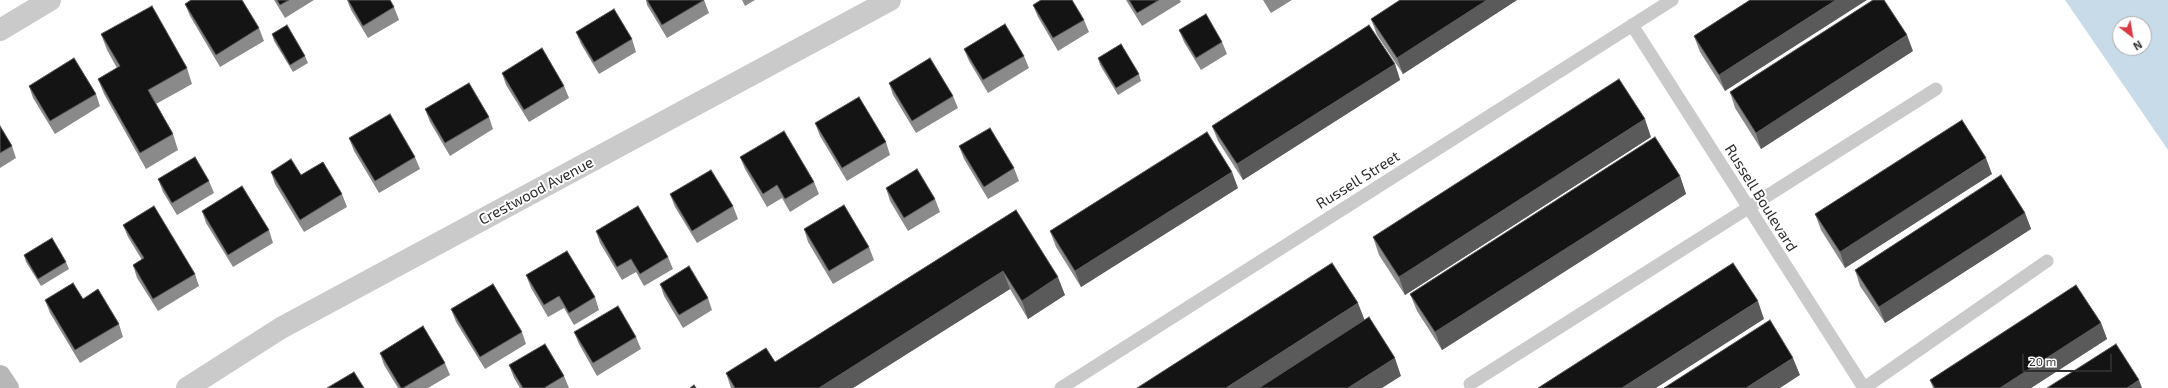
<!DOCTYPE html>
<html>
<head>
<meta charset="utf-8">
<style>
  body { margin:0 }
  #map { position:relative; width:2168px; height:388px; overflow:hidden; background:#fff; font-family:"Exo 2",sans-serif }
  canvas { display:block }
  .north { position:absolute; left:2112px; top:16px; width:40px; height:40px; box-sizing:border-box; background:#fff; border:1px solid #ababab; border-radius:50%; rotate:149deg; font-size:11px; font-weight:700; line-height:16px; text-align:center; color:#2d2d2d }
  .north::after { content:''; display:block; margin:auto; width:14px; height:18px; background:#da3842; clip-path:polygon(50% 0,100% 100%,50% 72%,0 100%) }
  .scale { position:absolute; left:2022px; top:354px; width:90px; height:18px; box-sizing:border-box; border:2px solid #2d2d2d; border-top:0; padding-left:5px; font-size:12px; line-height:14px; white-space:nowrap; color:#2d2d2d; -webkit-text-stroke:3px #fff; paint-order:stroke }
</style>
</head>
<body>
<div id="map">
<canvas width="2168" height="388"></canvas>
<div class="north">N</div>
<div class="scale">20 m</div>
</div>
<script>
const ctx = document.querySelector('canvas').getContext('2d');
ctx.lineJoin = 'round';
function fillPath(path, color) { ctx.fillStyle = color; ctx.fill(path, 'evenodd'); }
const shape = rows => new Path2D(rows.map(r => 'M' + r).join(''));
function trace(path, color, width, dash) { ctx.strokeStyle = color; ctx.lineWidth = width; ctx.lineCap = dash ? 'butt' : 'round'; ctx.setLineDash(dash || []); ctx.stroke(path); }
function write(font, color, halo, rows, align = 'center') {
  ctx.font = font + ' "Exo 2",sans-serif'; ctx.lineWidth = 4; ctx.setLineDash([]); ctx.textBaseline = 'middle'; ctx.strokeStyle = halo; ctx.fillStyle = color; for (const [text, x, y, turn = 0] of rows) {
    ctx.save(); ctx.translate(x, y); ctx.rotate((+turn || 0) * Math.PI / 180); ctx.textAlign = isNaN(turn) ? turn : align; if (halo) ctx.strokeText(text, 0, 0); ctx.fillText(text, 0, 0); ctx.restore();
  }
}
const water = shape([
  [2065,0,2168,0,2168,150],
  [2120,24,2144,24,2144,48,2120,48]
]);
const lane = shape([
  [1632,25,1864,388],
  [1470,384,1936,89],
  [1061,388,1672,0],
  [1864,388,2047,261]
]);
const street = shape([
  [0,30,50,0],
  [187,388,281,328,890,0]
]);
const secondary = shape([
  [0,376,8,388]
]);
const wall = shape([
  [274,0,314,0,285,18],
  [347,0,390,0,394,7,399,20,368,38,351,10],
  [646,0,704,0,709,13,667,38,647,5],
  [742,0,755,0,745,6],
  [1126,0,1180,0,1181,2,1142,26],
  [1263,0,1292,0,1271,13],
  [1400,0,1517,0,1403,74,1377,35,1371,19],
  [1750,0,1725,91,1700,52,1694,36],
  [185,4,259,28,264,41,220,67,190,16],
  [1033,5,1084,20,1089,32,1058,51,1038,17],
  [1179,30,1222,42,1227,54,1201,70,1184,42],
  [576,32,632,39,636,52,599,74,581,44],
  [101,34,187,68,192,84,156,104,173,134,178,150,146,169,104,94,98,79,117,68,107,50],
  [272,34,305,56,308,63,293,72,274,41],
  [964,49,1024,56,1029,68,988,93,969,61],
  [1913,51,1761,149,1735,108,1730,92],
  [1098,58,1139,74,1141,81,1118,95,1100,65],
  [1395,64,1400,80,1243,180,1218,141,1212,126],
  [502,73,564,86,569,98,529,122,506,85],
  [889,83,953,96,958,108,916,133,893,95],
  [29,86,96,94,100,106,55,134,33,98],
  [425,109,489,117,493,129,450,156,430,122],
  [815,123,886,142,890,155,847,181,820,136],
  [0,126,12,146,16,158,0,168],
  [1651,137,1405,295,1379,255,1373,237],
  [349,138,415,157,420,169,379,193,354,151],
  [959,146,1014,168,1019,181,988,199,964,159],
  [740,157,814,182,819,194,790,212,782,198,767,207,745,169],
  [271,172,301,175,342,194,347,207,304,232,275,184],
  [1992,174,1845,268,1821,230,1815,214],
  [1680,176,1686,194,1442,350,1417,311,1410,294],
  [158,179,209,181,214,193,177,215,163,192],
  [886,188,935,199,940,212,908,231,890,201],
  [1238,188,1081,287,1056,247,1050,231],
  [670,194,733,206,738,219,697,243,675,207],
  [1016,210,1065,295,1028,319,1010,289,853,388,731,388,726,373,775,362],
  [202,211,269,230,273,243,233,267,206,223],
  [2025,213,2031,229,1885,323,1860,286,1855,270],
  [123,225,195,274,199,286,158,311,137,278,133,265,142,260,128,237],
  [804,229,869,247,874,260,833,284,808,242],
  [596,231,668,257,673,269,644,286,636,272,622,280,600,243],
  [24,255,66,262,69,269,41,286,26,262],
  [526,275,595,297,599,310,574,325,564,308,548,317,531,288],
  [660,284,708,298,712,310,683,328,664,296],
  [45,300,119,324,123,337,80,363,50,313],
  [451,309,522,332,526,344,485,369,456,322],
  [2101,323,2107,339,2031,388,1933,388,1930,380],
  [574,332,636,337,641,349,597,376,579,344],
  [380,353,445,363,450,375,428,388,398,388,384,365],
  [509,365,564,376,569,388,520,388,514,378]
]);
const shadedWall = shape([
  [1487,0,1517,0,1403,74,1397,58],
  [1836,0,1867,0,1725,91,1719,75],
  [1907,35,1913,51,1761,149,1756,133],
  [1395,64,1400,80,1243,180,1237,164],
  [1645,119,1651,137,1405,295,1399,277],
  [1986,158,1992,174,1845,268,1840,252],
  [1232,172,1238,188,1081,287,1075,271],
  [1680,176,1686,194,1442,350,1435,332],
  [2025,213,2031,229,1885,323,1879,307],
  [1003,271,1010,289,853,388,819,388],
  [1058,277,1065,295,1028,319,1022,301],
  [1758,301,1764,319,1656,388,1622,388],
  [1358,303,1365,321,1260,388,1226,388],
  [2101,323,2107,339,2031,388,2000,388],
  [1395,358,1401,376,1382,388,1348,388],
  [1793,358,1800,375,1780,388,1746,388],
  [2139,380,2142,388,2127,388]
]);
const building = shape([
  [191,0,242,0,259,28,216,55,185,4,191,0],
  [277,0,289,0,280,5,277,0],
  [348,0,390,0,394,7,363,26,348,0],
  [647,0,704,0,662,25,647,0],
  [1041,0,1072,0,1084,20,1053,38,1033,5,1041,0],
  [1129,0,1159,0,1137,13,1129,0],
  [1400,0,1487,0,1397,58,1371,19,1400,0],
  [1750,0,1836,0,1719,75,1694,36,1750,0],
  [1873,0,1884,0,1907,35,1756,133,1730,92,1873,0],
  [152,6,187,68,148,90,173,134,140,153,98,79,120,66,101,34,152,6],
  [614,9,632,39,594,62,576,32,614,9],
  [1206,14,1222,42,1196,58,1179,30,1206,14],
  [1005,24,1024,56,983,80,964,49,1005,24],
  [287,25,305,56,290,65,272,34,287,25],
  [1369,25,1395,64,1237,164,1212,126,1369,25],
  [1121,44,1139,74,1116,88,1098,58,1121,44],
  [542,48,564,86,524,110,502,73,542,48],
  [74,58,96,94,50,121,29,86,74,58],
  [930,58,953,96,912,121,889,83,930,58],
  [1619,79,1645,119,1399,277,1373,237,1619,79],
  [469,83,489,117,445,143,425,109,469,83],
  [859,97,886,142,842,168,815,123,859,97],
  [390,114,415,157,375,181,349,138,390,114],
  [1962,120,1986,158,1840,252,1815,214,1962,120],
  [0,126,12,146,0,153,0,126],
  [990,128,1014,168,984,187,959,146,990,128],
  [784,131,814,182,785,199,777,185,763,194,740,157,784,131],
  [1207,132,1232,172,1075,271,1050,231,1207,132],
  [1655,137,1680,176,1435,332,1410,294,1655,137],
  [195,157,209,181,172,203,158,179,195,157],
  [291,159,301,175,323,162,342,194,300,220,271,172,291,159],
  [917,169,935,199,904,218,886,188,917,169],
  [711,170,733,206,692,231,670,194,711,170],
  [2001,175,2025,213,1879,307,1855,270,2001,175],
  [242,186,269,230,228,255,202,211,242,186],
  [844,205,869,247,829,271,804,229,844,205],
  [154,206,195,274,153,299,133,265,144,258,123,225,154,206],
  [638,206,668,257,640,274,631,259,617,267,596,231,638,206],
  [1016,210,1058,277,1022,301,1003,271,819,388,735,388,726,373,766,348,775,362,1016,210],
  [52,238,66,262,38,279,24,255,52,238],
  [567,251,595,297,569,313,559,296,544,305,526,275,567,251],
  [1332,263,1358,303,1226,388,1137,388,1332,263],
  [1733,263,1758,301,1622,388,1538,388,1733,263],
  [689,266,708,298,679,315,660,284,689,266],
  [73,283,83,299,98,289,119,324,75,350,45,300,73,283],
  [493,284,522,332,480,357,451,309,493,284],
  [2076,285,2101,323,2000,388,1935,388,1930,380,2076,285],
  [618,306,636,337,593,363,574,332,618,306],
  [1369,317,1395,358,1348,388,1259,388,1369,317],
  [1770,320,1793,358,1746,388,1664,388,1770,320],
  [423,326,445,363,403,388,401,388,380,353,423,326],
  [545,344,564,376,544,388,523,388,509,365,545,344],
  [2116,344,2139,380,2127,388,2047,388,2116,344],
  [354,372,364,388,327,388,354,372],
  [694,385,696,388,690,388,694,385]
]);
const streetNames = [
  ["Russell Street",1358,180,-32],
  ["Crestwood Avenue",536,191,-28],
  ["Russell Boulevard",1761,198,58]
];
fillPath(water, '#c7dbe9');
trace(lane, '#cacaca', 13);
trace(street, '#cacaca', 22);
trace(secondary, '#b7b7b7', 22);
fillPath(wall, '#8a8a8a');
fillPath(shadedWall, '#5a5a5a');
fillPath(building, '#141414');
trace(building, '#5a5a5a', 1);
write('15px', '#2d2d2d', '#fff', streetNames);
</script>
</body>
</html>
